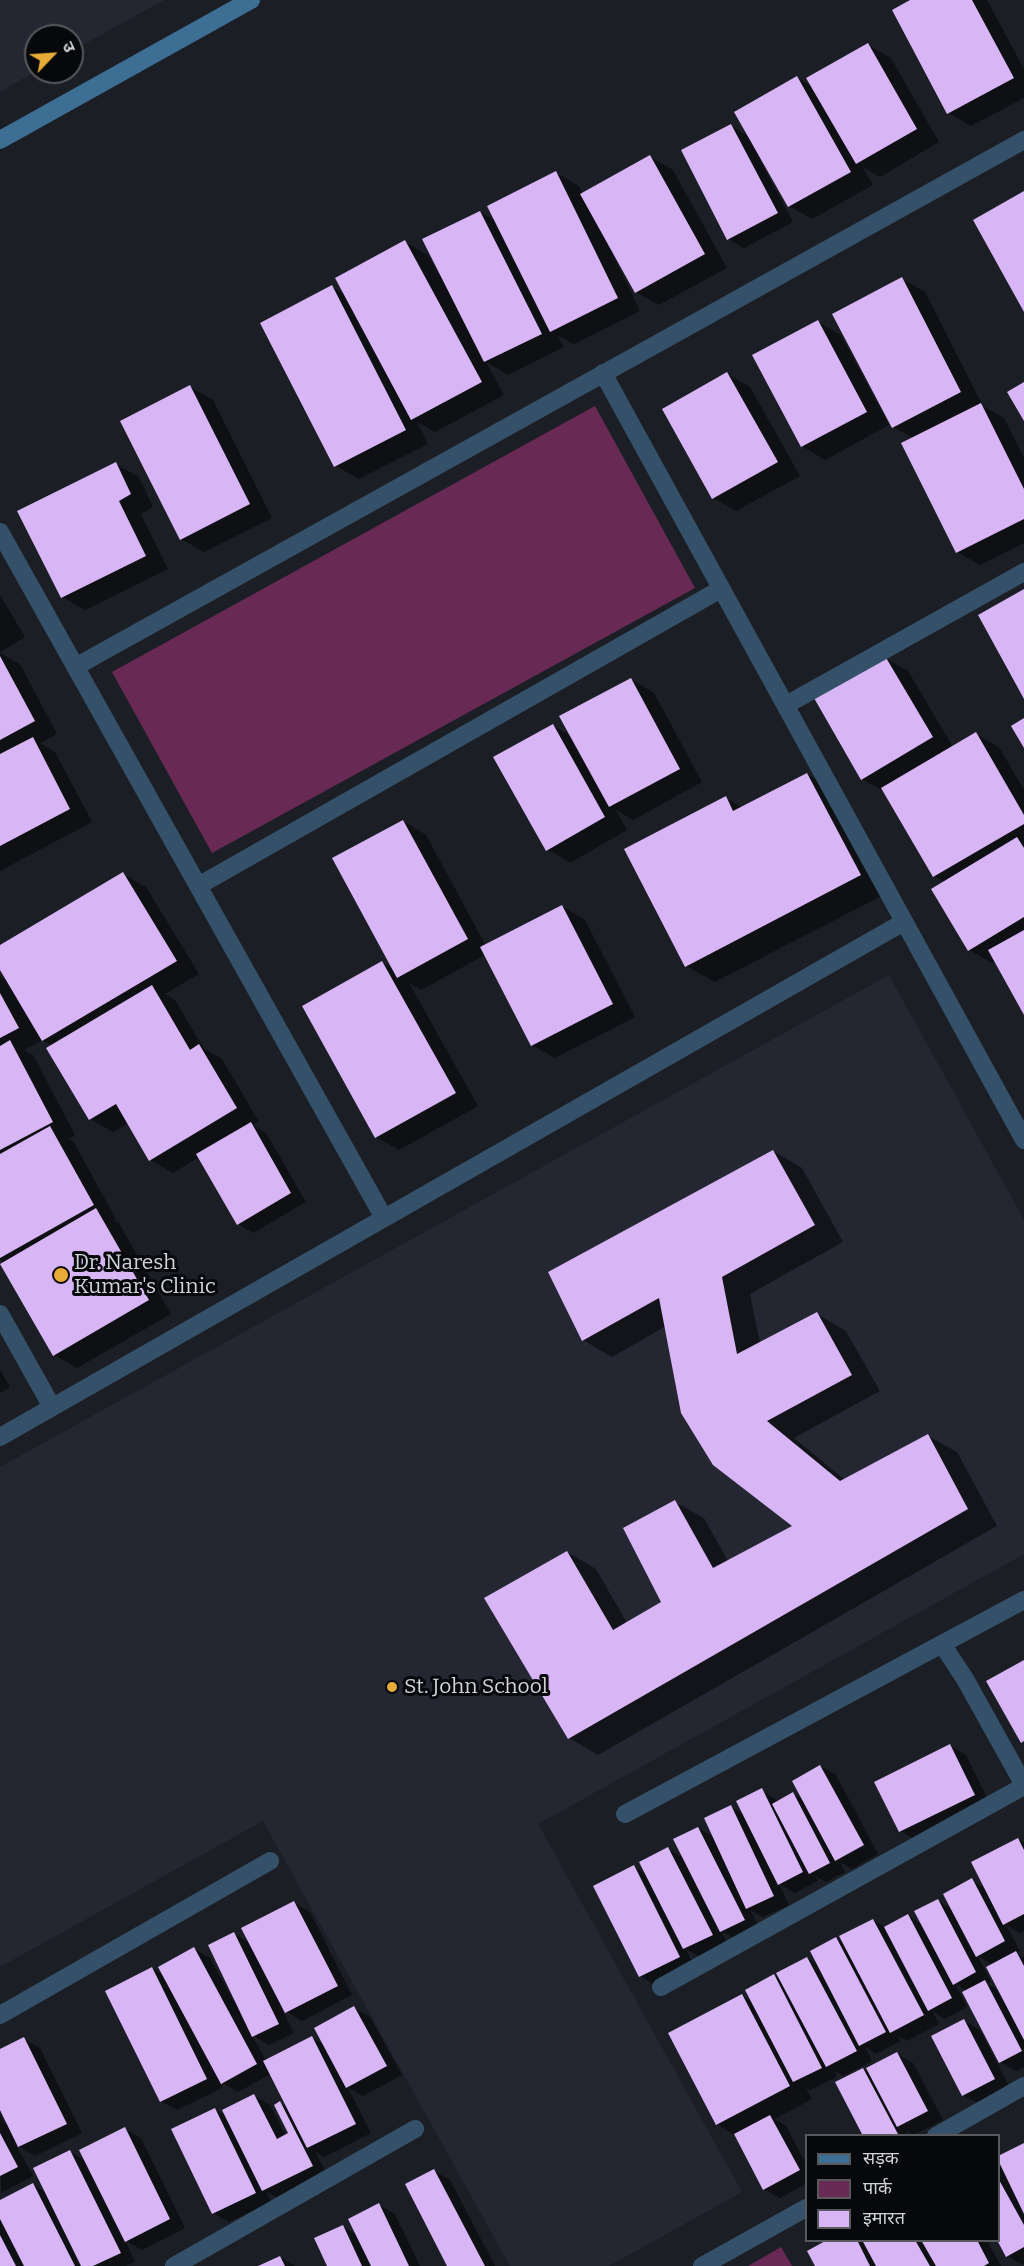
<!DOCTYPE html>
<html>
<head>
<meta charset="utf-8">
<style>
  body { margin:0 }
  #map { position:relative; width:1024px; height:2266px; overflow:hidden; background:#1c1e25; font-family:Bitter,"Noto Sans Devanagari",serif }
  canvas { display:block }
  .legend { position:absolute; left:805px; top:2134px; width:195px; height:108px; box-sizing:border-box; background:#07080b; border:2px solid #58595d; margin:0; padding:8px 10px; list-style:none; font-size:18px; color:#d2d3d8 }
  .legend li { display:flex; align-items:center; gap:12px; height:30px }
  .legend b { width:30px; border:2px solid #58595d }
  .north { position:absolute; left:24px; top:24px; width:60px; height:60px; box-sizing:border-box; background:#07080b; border:2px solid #58595d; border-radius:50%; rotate:65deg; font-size:16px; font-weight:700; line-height:24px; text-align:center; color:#d2d3d8 }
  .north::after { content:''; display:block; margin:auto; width:21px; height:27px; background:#e9ab38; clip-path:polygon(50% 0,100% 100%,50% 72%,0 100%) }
</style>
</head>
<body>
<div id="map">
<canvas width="1024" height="2266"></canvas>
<ul class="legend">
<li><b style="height:8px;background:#3d6e94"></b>सड़क</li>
<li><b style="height:16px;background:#682a55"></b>पार्क</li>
<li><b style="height:16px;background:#d8b6f6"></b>इमारत</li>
</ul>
<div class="north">उ</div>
</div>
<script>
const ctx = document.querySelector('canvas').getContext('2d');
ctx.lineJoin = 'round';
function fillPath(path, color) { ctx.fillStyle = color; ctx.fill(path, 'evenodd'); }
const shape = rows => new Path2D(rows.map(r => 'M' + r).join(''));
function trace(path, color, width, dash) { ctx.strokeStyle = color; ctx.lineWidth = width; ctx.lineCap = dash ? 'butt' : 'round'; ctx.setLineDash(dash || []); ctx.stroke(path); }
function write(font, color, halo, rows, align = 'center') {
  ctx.font = font + ' Bitter,serif'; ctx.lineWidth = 6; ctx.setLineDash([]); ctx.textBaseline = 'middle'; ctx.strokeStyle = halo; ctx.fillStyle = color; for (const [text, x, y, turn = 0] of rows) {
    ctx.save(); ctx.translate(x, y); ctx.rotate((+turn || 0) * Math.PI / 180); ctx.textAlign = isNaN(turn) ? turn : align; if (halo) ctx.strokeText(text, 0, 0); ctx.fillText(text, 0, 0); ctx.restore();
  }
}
const built = shape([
  [0,0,164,0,72,51,72,36,36,36,36,71,0,92],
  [889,975,1024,1220,1024,1554,538,1824,742,2192,609,2266,510,2266,263,1821,0,1967,0,1467]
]);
const green = shape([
  [595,406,695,588,212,853,112,672],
  [781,2247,792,2266,748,2266]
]);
const shadow = shape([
  [913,0,987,0,1024,69,1024,98,971,126,948,113],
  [868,45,891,58,939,142,880,177,863,167,873,185,812,219,789,206,761,156,759,158,793,222,744,248,728,239,731,126,750,137,797,78,813,87],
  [650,157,673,170,727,268,659,305,636,292,615,254,613,255,640,311,574,344,557,335,564,347,508,375,486,362,504,395,435,432,417,422,428,444,359,479,336,466,332,287,346,295,405,242,428,255,439,275,480,212,496,221,556,173,579,186,583,194],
  [902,279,925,292,983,406,1004,418,1024,458,1024,543,980,565,957,552,913,438,893,427],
  [818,322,841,335,889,425,825,460,802,446],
  [727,374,750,387,800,476,736,511,713,498],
  [190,387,213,400,272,518,204,552,181,539],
  [116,464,139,477,153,507,141,514,168,569,85,610,62,597],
  [0,595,25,637,0,652],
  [0,653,20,664,57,734,40,743,55,752,92,822,0,871],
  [885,658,908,671,953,747,976,734,999,747,1024,790,1024,1012,996,961,992,963,969,950,945,882,934,876,885,792,862,779],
  [631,679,654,693,702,782,633,820,616,810,627,830,570,863,547,849,553,726,573,737],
  [807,774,836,791,889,892,715,982,686,966,726,798,743,808],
  [403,821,426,835,486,946,562,906,585,920,635,1017,555,1058,532,1045,485,955,421,990,409,983,478,1106,399,1150,376,1137,382,963,395,970],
  [123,874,146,887,199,974,165,994,175,1000,204,1049,222,1059,259,1122,253,1125,266,1133,306,1202,253,1233,238,1224,199,1157,173,1173,150,1160,129,1123,113,1132,90,1119,53,1046,43,1040,24,1050,33,1055,75,1135,69,1139,73,1141,116,1219,113,1220,119,1223,171,1314,77,1368,54,1355,6,1263,0,1259,0,976,8,981,0,967,0,947],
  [773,1151,802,1168,843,1242,750,1294,760,1343,817,1314,846,1331,880,1391,794,1438,845,1480,928,1436,957,1452,997,1526,598,1755,569,1738,567,1552,596,1569,627,1623,663,1602,675,1502,704,1518,728,1561,795,1526,666,1326,612,1357,583,1340],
  [0,1370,10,1387,0,1393],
  [950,1746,966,1755,990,1804,916,1840,900,1831],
  [820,1766,836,1775,878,1854,852,1869,840,1862,845,1872,826,1882,815,1876,818,1881,795,1893,779,1884,789,1905,763,1917,750,1910,760,1929,737,1940,721,1931,728,1944,700,1957,686,1949,694,1966,655,1985,640,1976,634,1867,648,1875,668,1849,684,1858,698,1828,714,1837,731,1807,745,1815,762,1790,779,1802,793,1794,804,1800],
  [1018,1840,1024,1843,1024,1931,1020,1933,1006,1925,1020,1951,1016,1953,1024,1958,1024,2067,1016,2071,1000,2062,967,1991,955,1984,967,2007,945,2019,932,2011,939,2024,907,2041,898,2036,901,2041,876,2054,865,2047,872,2061,843,2076,834,2070,837,2077,810,2090,806,2088,812,2099,775,2119,786,2126,806,2164,806,2184,780,2198,764,2189,736,2136,717,2124,742,1996,753,2002,774,1976,783,1981,807,1958,819,1965,836,1938,845,1943,873,1920,886,1928,908,1916,923,1925,938,1901,953,1910,971,1880,986,1889],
  [978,1956,993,1965,1000,1991,987,1984,991,1982],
  [294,1903,310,1912,352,1995,302,2021,287,2012,283,2004,280,2005,294,2033,269,2045,252,2035,266,2061,312,2038,325,2045,354,2008,370,2017,402,2075,363,2096,348,2088,371,2133,324,2157,316,2152,327,2175,279,2199,266,2191,271,2202,229,2222,213,2213,215,2110,227,2116,254,2096,270,2105,286,2136,290,2134,280,2103,288,2108,271,2074,238,2092,219,2081,222,2088,177,2110,161,2101,152,1968,163,1975,194,1949,210,1958,233,2000,235,1999,234,1934,252,1944],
  [964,2021,980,2030,1010,2088,979,2104,963,2095],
  [24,2039,40,2048,82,2133,35,2156,16,2145,33,2176,1,2193,0,2114,5,2124,8,2123,0,2107,0,2051],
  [897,2054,913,2063,943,2120,914,2135,906,2131,909,2136,865,2136,863,2069,871,2074],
  [125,2129,141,2138,185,2228,142,2250,125,2240,135,2262,126,2266,0,2266,0,2201,33,2185,47,2193,70,2152,86,2161],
  [1024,2145,1024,2264,1023,2265,1007,2256,998,2240,998,2157],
  [434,2171,450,2180,495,2266,449,2266],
  [379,2205,395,2214,420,2266,329,2266,343,2227,358,2235],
  [830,2240,987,2240,1001,2266,816,2266],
  [280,2257,295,2266,261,2266]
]);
const building = shape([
  [910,0,972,0,1014,78,947,114,892,10],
  [868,43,917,129,856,164,806,78],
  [797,76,851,172,788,207,734,112],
  [731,124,778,213,727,240,681,150],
  [650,155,705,254,635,293,580,194],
  [556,171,618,298,550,332,487,206],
  [1024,191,1024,312,973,220],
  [480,211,542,334,484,362,422,239],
  [405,240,482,382,411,420,335,278],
  [902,277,961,392,892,428,832,314],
  [332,285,406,430,334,467,260,323],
  [818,320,867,412,801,447,752,355],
  [727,372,778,462,712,499,662,409],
  [1024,382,1024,421,1007,392],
  [190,385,250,504,180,540,120,421],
  [981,403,1024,489,1024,519,956,553,901,443],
  [116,462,131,494,119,501,146,556,61,598,17,511],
  [1024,589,1024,699,978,615],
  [0,656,35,721,0,740],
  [885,656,933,737,861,780,814,698],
  [631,678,680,769,609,807,559,716],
  [1024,718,1024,748,1011,726],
  [553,724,605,817,546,851,493,757],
  [976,732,1024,815,1024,824,933,877,881,788],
  [33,737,70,809,0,846,0,754],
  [807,773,861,875,685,967,624,849,726,796,733,811],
  [403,820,468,939,397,978,332,858],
  [1017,837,1024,848,1024,917,968,951,931,889],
  [123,872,177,961,42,1041,0,970,0,945],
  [562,905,613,1004,531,1046,480,947],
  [1024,930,1024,1015,988,950],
  [382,961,456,1093,375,1138,302,1006],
  [152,985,190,1050,199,1044,237,1108,149,1161,116,1104,89,1120,46,1048],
  [0,993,19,1028,0,1038],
  [10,1040,53,1122,0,1150,0,1046],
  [251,1122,291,1193,237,1225,196,1154],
  [50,1126,94,1205,0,1258,0,1154],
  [773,1150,815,1225,722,1277,737,1354,817,1312,852,1375,767,1421,840,1481,928,1434,968,1509,568,1739,484,1598,567,1551,613,1630,661,1602,623,1528,675,1500,713,1568,792,1526,713,1465,681,1413,659,1298,582,1341,548,1272],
  [96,1208,149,1300,53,1356,0,1264],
  [1024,1660,1024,1741,1021,1743,986,1681],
  [950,1744,975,1795,899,1832,874,1782],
  [820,1765,864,1845,835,1861,792,1781],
  [762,1788,803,1872,778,1885,736,1801],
  [793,1792,830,1863,809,1874,772,1804],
  [731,1805,774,1896,746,1909,704,1818],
  [698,1827,745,1920,720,1932,673,1839],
  [1018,1838,1024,1850,1024,1914,1003,1925,971,1862],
  [668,1847,713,1935,683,1949,639,1862],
  [634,1865,680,1957,639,1977,593,1886],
  [972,1878,1005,1941,976,1957,943,1894],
  [938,1899,976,1972,953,1985,914,1911],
  [294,1901,338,1986,285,2013,241,1928],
  [908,1914,952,1998,928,2011,884,1927],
  [873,1919,924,2015,890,2033,839,1936],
  [234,1932,279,2024,252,2037,208,1945],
  [836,1937,886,2032,859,2046,810,1951],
  [194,1947,257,2064,221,2084,158,1967],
  [1016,1951,1024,1966,1024,2040,986,1967],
  [807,1957,857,2051,826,2067,776,1973],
  [152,1967,207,2079,160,2102,105,1991],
  [774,1974,822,2068,793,2082,745,1990],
  [985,1980,1022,2051,999,2063,962,1992],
  [742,1994,790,2086,716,2125,668,2033],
  [354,2006,387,2066,346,2088,314,2028],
  [964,2019,995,2079,962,2096,931,2036],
  [312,2036,356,2124,307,2148,263,2061],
  [24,2037,67,2124,18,2147,0,2110,0,2049],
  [897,2052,928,2111,897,2127,866,2068],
  [863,2068,899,2136,863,2136,835,2082],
  [254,2094,277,2139,288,2133,274,2105,280,2101,313,2166,262,2191,222,2110],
  [215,2108,256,2193,212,2214,171,2129],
  [770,2115,800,2170,763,2190,734,2134],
  [125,2127,170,2219,125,2242,79,2150],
  [0,2133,18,2167,0,2176],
  [1024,2143,1024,2214,998,2160,998,2156],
  [70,2150,121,2253,93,2266,81,2266,33,2168],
  [434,2169,485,2266,447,2266,405,2184],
  [998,2178,1024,2225,1024,2247,1006,2257,997,2240],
  [33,2183,75,2266,24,2266,0,2219,0,2200],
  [379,2203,409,2266,371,2266,348,2219],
  [343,2225,362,2266,327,2266,314,2238],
  [0,2235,16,2266,0,2266],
  [827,2240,857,2240,870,2266,815,2266,807,2251],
  [862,2240,915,2240,930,2266,876,2266],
  [921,2240,977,2240,989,2263,984,2266,936,2266],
  [280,2256,285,2266,258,2266]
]);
const street = shape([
  [603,373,1024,1140],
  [0,532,384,1218],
  [75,667,1024,140],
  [786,705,1024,572],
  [198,886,721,589],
  [0,1314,52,1407],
  [0,1437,904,922],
  [942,1644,965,1679,1024,1785],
  [625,1814,1024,1600],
  [661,1987,1024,1786],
  [0,2015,270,1861],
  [936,2136,1024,2086],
  [174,2266,415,2129],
  [702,2266,806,2208]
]);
const secondary = shape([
  [0,140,251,0]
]);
const markers = [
  [61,1275,8,"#e9ab38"],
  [392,1687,6,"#e9ab38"]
];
const poiNames = [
  ["Dr. Naresh",74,1263],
  ["Kumar's Clinic",74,1287],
  ["St. John School",404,1687]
];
fillPath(built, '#242632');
fillPath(green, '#682a55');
fillPath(shadow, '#0007');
fillPath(building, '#d8b6f6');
trace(street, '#345169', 18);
trace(secondary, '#3d6e94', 18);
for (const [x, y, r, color] of markers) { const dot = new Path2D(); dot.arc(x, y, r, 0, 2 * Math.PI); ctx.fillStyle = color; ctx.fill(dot); trace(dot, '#07080b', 2); }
write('21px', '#d2d3d8', '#07080b', poiNames, 'left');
</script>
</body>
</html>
